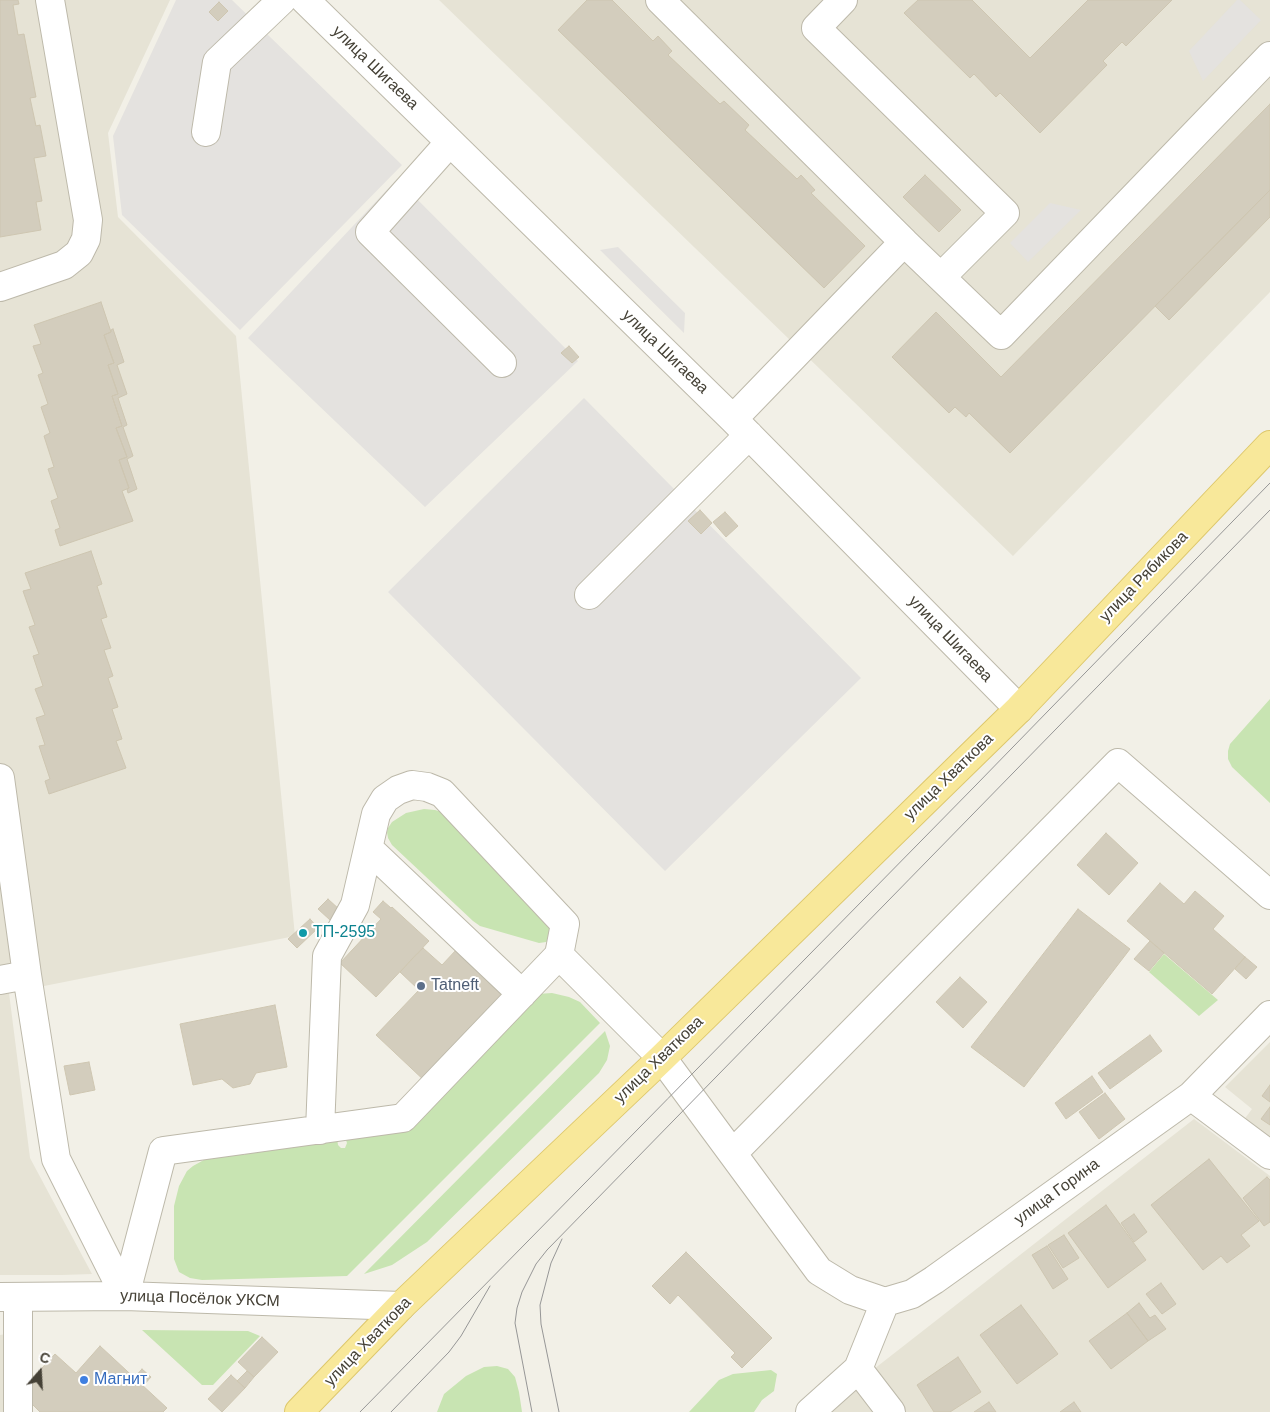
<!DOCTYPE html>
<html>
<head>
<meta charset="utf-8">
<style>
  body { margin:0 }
  #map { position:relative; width:1270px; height:1412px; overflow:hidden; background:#f2f0e7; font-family:Arial,sans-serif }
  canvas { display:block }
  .north { position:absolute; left:15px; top:1347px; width:50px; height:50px; -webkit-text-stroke:4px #fff; paint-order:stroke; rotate:19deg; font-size:14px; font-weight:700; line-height:20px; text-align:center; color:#454136 }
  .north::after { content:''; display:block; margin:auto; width:18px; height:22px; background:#454136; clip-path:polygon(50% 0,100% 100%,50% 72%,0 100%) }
</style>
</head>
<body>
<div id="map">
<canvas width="1270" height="1412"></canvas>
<div class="north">С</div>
</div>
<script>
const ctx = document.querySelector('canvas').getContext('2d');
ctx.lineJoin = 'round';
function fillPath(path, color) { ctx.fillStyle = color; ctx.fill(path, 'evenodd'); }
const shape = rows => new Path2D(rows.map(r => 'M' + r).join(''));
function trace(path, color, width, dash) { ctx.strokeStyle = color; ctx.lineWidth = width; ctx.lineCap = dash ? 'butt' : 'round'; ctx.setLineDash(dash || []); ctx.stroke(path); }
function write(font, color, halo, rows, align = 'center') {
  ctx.font = font + ' Arial,sans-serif'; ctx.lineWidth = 4; ctx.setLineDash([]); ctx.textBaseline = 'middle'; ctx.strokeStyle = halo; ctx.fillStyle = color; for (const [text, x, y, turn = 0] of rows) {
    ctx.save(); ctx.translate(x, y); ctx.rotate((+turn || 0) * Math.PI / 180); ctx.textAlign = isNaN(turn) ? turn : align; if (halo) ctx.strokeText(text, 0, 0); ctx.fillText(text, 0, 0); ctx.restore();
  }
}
const residential = shape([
  [0,0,170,0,108,133,118,217,236,336,295,936,9,993,30,1158,92,1274,62,1275,0,1275],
  [439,0,1270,0,1270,292,1013,556],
  [1270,1042,1270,1141,1243,1121,1252,1109,1225,1087],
  [1194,1119,1270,1176,1270,1412,819,1412],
  [6,1334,8,1412,0,1412,0,1335]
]);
const green = shape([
  [1270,699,1270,803,1232,767,1228,759,1228,751,1230,744],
  [424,809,435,810,445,813,552,924,551,938,546,942,539,943,480,926,473,921,392,845,388,838,387,832,388,828,392,822,406,813],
  [1164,954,1218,1000,1199,1016,1149,972],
  [552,993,569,997,580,1002,600,1023,347,1276,202,1280,190,1278,179,1272,174,1259,174,1206,179,1186,187,1171,193,1166,211,1156,237,1152,240,1155,245,1155,246,1151,337,1138,338,1145,341,1148,345,1148,347,1143,345,1137,396,1130,538,994],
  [605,1031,610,1046,607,1060,599,1073,427,1242,392,1265,364,1274],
  [142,1330,248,1331,260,1336,213,1385,202,1385],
  [497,1366,508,1369,515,1377,519,1392,522,1412,437,1412,444,1394,466,1376,484,1367],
  [771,1370,777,1374,774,1391,762,1400,754,1412,689,1412,719,1380,733,1374]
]);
const parking = shape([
  [176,0,232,0,402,165,240,330,122,215,113,136],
  [1237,0,1240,0,1261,20,1203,81,1189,51],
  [397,179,578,361,425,507,248,338],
  [1050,203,1081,210,1028,262,1010,243],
  [618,247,685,313,684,333,600,250],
  [584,398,861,678,665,871,388,592]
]);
const building = shape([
  [0,0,18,0,19,4,13,5,18,35,24,34,36,97,30,98,36,126,40,125,46,156,34,158,42,201,36,202,41,230,0,237,0,0],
  [587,0,612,0,653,41,658,36,672,51,668,55,720,104,724,101,749,125,745,130,797,179,801,175,815,190,811,193,865,246,824,288,558,30,587,0],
  [918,0,972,0,1030,58,1088,0,1172,0,1126,46,1122,42,1103,61,1107,65,1040,133,1000,93,996,97,974,74,970,78,904,13,918,0],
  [219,2,228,11,218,21,209,12,219,2],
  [1270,104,1270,190,1010,453,969,413,966,417,955,407,949,413,892,357,936,312,1001,377,1270,104],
  [925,175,961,210,939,232,903,197,925,175],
  [1270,190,1270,217,1169,320,1155,306,1270,190],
  [101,302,111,332,104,335,114,363,108,365,118,394,112,396,122,426,116,428,127,457,119,460,129,488,122,491,133,521,60,546,55,530,60,528,51,501,58,498,48,469,54,467,44,436,50,433,41,407,48,404,38,375,43,373,33,346,41,344,34,325,101,302],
  [113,329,124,362,117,365,127,394,118,398,127,425,123,427,133,456,127,459,137,489,128,493,127,489,129,488,119,460,127,457,116,428,122,426,112,396,118,394,108,365,114,363,104,335,111,332,111,330,113,329],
  [569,346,579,357,572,363,561,353,569,346],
  [700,510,712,523,701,534,688,521,700,510],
  [725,512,738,526,726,537,713,522,725,512],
  [91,551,102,584,97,586,107,617,101,619,111,648,104,650,113,676,108,678,118,707,112,709,122,739,116,741,126,768,49,794,45,781,50,779,39,746,45,745,36,718,45,715,35,689,43,686,33,656,39,654,29,627,35,625,23,591,31,589,25,573,91,551],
  [1106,833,1138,863,1109,895,1077,865,1106,833],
  [1160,883,1184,904,1195,891,1224,916,1213,929,1245,957,1212,994,1127,921,1160,883],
  [328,899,340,910,330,920,318,909,328,899],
  [383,901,391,908,392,907,429,941,376,997,340,963,381,919,373,912,383,901],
  [1078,909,1130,949,1024,1087,971,1047,1078,909],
  [310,919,318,928,297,948,288,939,310,919],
  [1150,941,1164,953,1149,971,1134,959,1150,941],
  [423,948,442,965,457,949,510,998,428,1084,376,1035,419,990,400,972,423,948],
  [1245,957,1257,967,1246,979,1235,969,1245,957],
  [960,977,987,1002,963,1028,936,1002,960,977],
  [275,1005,287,1067,256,1073,250,1084,233,1088,222,1079,193,1085,180,1024,275,1005],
  [1150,1035,1162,1051,1110,1089,1098,1073,1150,1035],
  [89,1062,95,1090,70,1095,64,1066,89,1062],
  [1092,1076,1103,1092,1066,1119,1055,1103,1092,1076],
  [1270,1085,1270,1102,1262,1096,1270,1085],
  [1105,1093,1125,1119,1099,1139,1079,1112,1105,1093],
  [1270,1107,1270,1125,1261,1119,1270,1107],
  [1209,1159,1259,1221,1241,1235,1250,1246,1227,1263,1221,1256,1203,1270,1151,1205,1209,1159],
  [1267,1177,1270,1180,1270,1222,1264,1226,1243,1198,1267,1177],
  [1106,1205,1146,1260,1108,1288,1068,1233,1106,1205],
  [1134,1214,1147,1232,1134,1242,1121,1223,1134,1214],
  [1064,1235,1079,1258,1063,1268,1048,1245,1064,1235],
  [1047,1246,1068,1279,1053,1289,1032,1255,1047,1246],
  [686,1252,772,1338,742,1368,731,1357,735,1353,678,1295,670,1304,652,1286,686,1252],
  [1161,1283,1176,1304,1162,1314,1146,1294,1161,1283],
  [1139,1303,1150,1318,1155,1315,1166,1329,1148,1341,1127,1313,1139,1303],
  [1021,1305,1058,1354,1017,1384,980,1335,1021,1305],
  [1127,1313,1148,1341,1111,1369,1089,1341,1127,1313],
  [262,1337,278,1352,254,1377,238,1362,262,1337],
  [100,1346,167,1408,163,1412,40,1412,32,1404,29,1382,55,1354,76,1373,100,1346],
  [958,1357,981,1392,950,1412,934,1412,917,1385,958,1357],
  [142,1369,151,1377,143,1386,134,1378,142,1369],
  [247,1371,254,1377,245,1388,237,1381,247,1371],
  [231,1375,245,1388,222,1412,208,1399,231,1375],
  [989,1402,996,1412,974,1412,989,1402],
  [1074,1402,1081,1412,1060,1412,1074,1402]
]);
const minor = shape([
  [305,0,733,419,1019,709],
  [660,0,904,242,733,419],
  [843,0,816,28,1005,213,941,277],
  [206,132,217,62,282,0],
  [450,142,370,232,502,363],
  [904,242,1001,335,1270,56],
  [0,287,64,265,79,253,86,239,88,220,50,0],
  [589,595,749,435],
  [0,778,27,975,56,1159,125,1296],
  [369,849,522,994],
  [0,980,27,975],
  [1191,1096,1270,1155],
  [320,1130,327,956,355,905,376,814,385,799,398,790,412,785,427,787,442,793,565,924,559,955],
  [733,1153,1118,763,1270,895],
  [125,1296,163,1151,403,1118,559,955,662,1058,819,1271,850,1290,885,1302],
  [0,1297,125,1296,401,1306],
  [858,1369,891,1412],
  [18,1412,18,1297],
  [810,1412,858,1369,885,1302,912,1294,934,1280,1191,1096,1270,1015]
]);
const major = shape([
  [299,1412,401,1306,662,1058,1019,709,1270,445]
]);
const tram = shape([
  [360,1412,976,785,1270,483],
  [391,1412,449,1352,461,1336,490,1286],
  [532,1412,515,1323,517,1308,522,1292,536,1264,547,1250,1270,510],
  [559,1412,541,1324,540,1305,551,1263,562,1239]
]);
const markers = [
  [303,933,5,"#0f9aa8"],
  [421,986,5,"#5c6f8a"],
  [84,1380,5,"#3f7fe0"]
];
const streetNames = [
  ["улица Шигаева",375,68,44],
  ["улица Шигаева",665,352,44],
  ["улица Рябикова",1144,577,-46],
  ["улица Шигаева",950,639,46],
  ["улица Хваткова",949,777,-44],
  ["улица Хваткова",659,1060,-44],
  ["улица Горина",1057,1192,-36],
  ["улица Посёлок УКСМ",200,1299,2],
  ["улица Хваткова",368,1342,-46]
];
const cultureNames = [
  ["ТП-2595",313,933]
];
const serviceNames = [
  ["Tatneft",431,986]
];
const shopNames = [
  ["Магнит",94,1380]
];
fillPath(residential, '#e6e3d5');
fillPath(green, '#c8e4b2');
fillPath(parking, '#e4e2df');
fillPath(building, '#d3cdbd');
trace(building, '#cec6b1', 1);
trace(minor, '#bdb9aa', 30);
trace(major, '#ddc76b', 30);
trace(minor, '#fff', 28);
trace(major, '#f8e89a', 28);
trace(tram, '#969696', 1);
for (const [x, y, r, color] of markers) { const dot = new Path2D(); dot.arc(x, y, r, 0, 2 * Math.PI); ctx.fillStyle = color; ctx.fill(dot); trace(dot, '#fff', 2); }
write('16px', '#454136', '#fff', streetNames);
write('16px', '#0d838f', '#fff', cultureNames, 'left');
write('16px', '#4e5e75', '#fff', serviceNames, 'left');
write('16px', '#366cbe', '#fff', shopNames, 'left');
</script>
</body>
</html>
